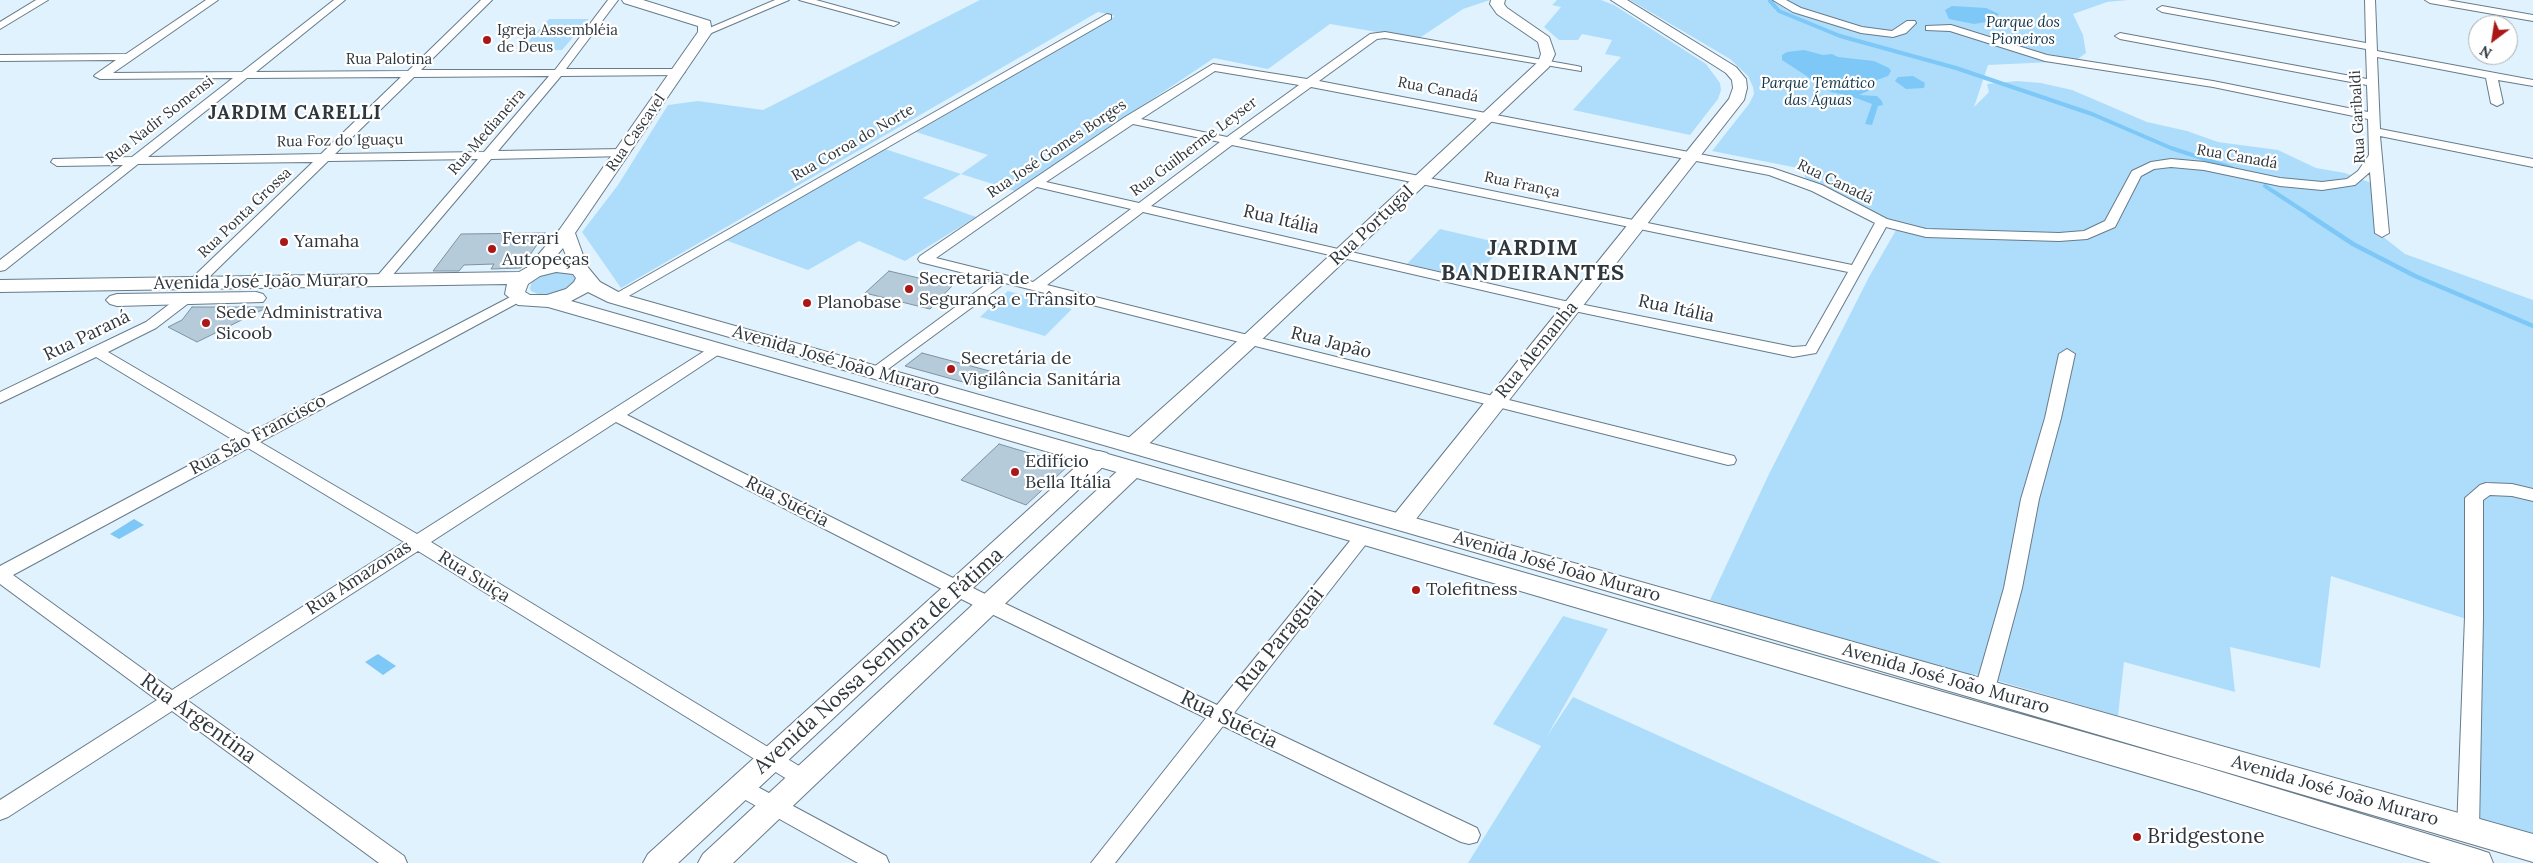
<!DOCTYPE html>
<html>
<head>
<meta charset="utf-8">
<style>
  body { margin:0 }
  #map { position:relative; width:2533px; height:863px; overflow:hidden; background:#e0f2fe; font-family:Lora,serif }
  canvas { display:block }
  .north { position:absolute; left:2468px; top:15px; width:50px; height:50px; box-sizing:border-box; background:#fff; border:1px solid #abafb1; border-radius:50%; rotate:211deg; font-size:14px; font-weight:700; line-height:20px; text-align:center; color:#2e373d }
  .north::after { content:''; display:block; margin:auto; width:18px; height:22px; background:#aa1717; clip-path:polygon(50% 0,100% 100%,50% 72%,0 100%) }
</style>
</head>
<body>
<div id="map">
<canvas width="2533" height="863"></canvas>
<div class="north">N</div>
</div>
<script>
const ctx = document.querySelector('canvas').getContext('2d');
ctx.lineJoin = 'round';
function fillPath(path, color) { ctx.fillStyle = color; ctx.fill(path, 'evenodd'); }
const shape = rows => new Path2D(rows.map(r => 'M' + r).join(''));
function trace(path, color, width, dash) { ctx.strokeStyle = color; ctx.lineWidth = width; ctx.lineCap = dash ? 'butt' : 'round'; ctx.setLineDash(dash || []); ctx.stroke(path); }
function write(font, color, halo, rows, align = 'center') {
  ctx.font = font + ' Lora,serif'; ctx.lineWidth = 4.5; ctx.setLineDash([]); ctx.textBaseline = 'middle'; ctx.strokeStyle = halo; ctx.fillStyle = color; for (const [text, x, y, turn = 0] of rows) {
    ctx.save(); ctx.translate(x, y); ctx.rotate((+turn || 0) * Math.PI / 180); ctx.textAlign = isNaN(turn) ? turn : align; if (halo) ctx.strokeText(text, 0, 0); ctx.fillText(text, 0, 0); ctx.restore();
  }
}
const green = shape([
  [980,0,1490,0,1463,9,1418,39,1330,24,1268,69,1214,58,1015,191,961,174,923,198,976,217,905,261,859,241,808,270,725,240,885,149,961,174,988,155,916,132,1115,16,1098,12,621,288,582,232,618,185,668,105,698,101,763,110],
  [1557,0,1601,0,1614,5,1706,64,1720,83,1721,90,1718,99,1690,135,1573,110,1621,57,1605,54,1612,40,1582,34,1578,40,1559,40,1544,27,1561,7,1552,5],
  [1630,0,2128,0,2107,2,2073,14,2083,35,2086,53,2075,61,1988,65,1974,107,1989,92,1987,84,2017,81,2041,83,2072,90,2147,122,2187,131,2218,142,2278,150,2316,168,2345,173,2374,184,2377,232,2405,254,2533,300,2533,835,2478,819,2479,623,2331,576,2320,668,2230,647,2235,692,2124,662,2118,716,1975,674,1969,682,1710,600,1769,474,1869,277,1899,225,1806,180,1803,169,1712,151,1749,104,1754,94,1753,87,1748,76,1730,59],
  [549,19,589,19,562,50,520,50],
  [1440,229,1504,244,1474,279,1407,264],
  [556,271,573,273,575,276,575,282,567,289,554,294,540,295,531,291,530,288,532,281,542,275],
  [1008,291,1072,309,1045,336,980,317],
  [1563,616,1608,629,1547,736,1573,697,1941,863,1468,863,1541,746,1493,724]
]);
const water = shape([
  [1952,6,1986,8,1999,14,1992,21,1974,24,1949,19,1945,10],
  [1804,50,1823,55,1832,54,1838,57,1874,61,1889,68,1891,71,1888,76,1874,81,1870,90,1859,95,1877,96,1882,101,1883,105,1878,106,1872,125,1865,124,1872,104,1850,96,1831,92,1782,60,1782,55,1787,52],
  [1913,76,1925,83,1924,88,1906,89,1895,81,1898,77],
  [134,519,144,525,119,539,110,534],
  [378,654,396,666,383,675,365,662]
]);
const streamFar1 = shape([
  [1773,0,1770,1,1779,11,1840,36,1956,68,2092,114,2171,148,2232,168],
  [2265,186,2311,216]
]);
const stream = shape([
  [2309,215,2353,244,2415,276,2533,326]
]);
const building = shape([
  [545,233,521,268,491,269,494,264,464,265,459,271,433,271,461,234,545,233],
  [889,271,923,279,952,286,930,309,865,293,889,271],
  [192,307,268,307,197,342,168,327,182,320,192,307],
  [922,353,997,373,981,387,905,366,922,353],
  [999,444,1069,465,1026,505,961,480,999,444]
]);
const minor = shape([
  [36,0,48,0,0,29,0,22,36,0],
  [206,0,218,0,113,73,242,72,334,0,345,0,256,72,408,71,481,0,492,0,421,70,555,70,608,0,618,0,566,69,679,69,685,72,679,75,561,76,498,151,622,149,626,150,628,153,626,156,491,159,385,284,380,285,373,281,478,159,328,161,201,285,196,286,191,285,189,282,191,279,313,162,138,164,5,270,0,271,0,260,123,165,57,166,51,162,53,159,132,157,233,78,100,79,94,76,96,74,116,60,0,61,0,55,126,54,206,0],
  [549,76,484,152,335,154,414,77,549,76],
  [401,77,321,154,148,157,247,78,401,77],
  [775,0,789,0,709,34,701,34,700,32,775,0],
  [799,0,816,0,899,23,894,26,799,0],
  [1773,0,1786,0,1801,8,1862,27,1892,31,1907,21,1915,21,1916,23,1906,33,1893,37,1861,33,1793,12,1773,0],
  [2365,0,2375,0,2377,51,2533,80,2533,86,2498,80,2503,103,2497,106,2491,103,2486,78,2377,57,2380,129,2533,159,2533,167,2380,136,2389,233,2382,237,2375,233,2370,172,2355,185,2322,190,2280,186,2204,170,2171,167,2154,169,2141,176,2115,227,2087,239,2059,241,1926,237,1886,227,1816,353,1793,357,1560,308,1143,212,1047,285,1734,456,1736,460,1734,464,1728,465,1005,283,880,375,870,375,867,372,992,280,920,262,918,259,920,256,1125,117,1213,64,1307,79,1370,34,1385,32,1577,66,1581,67,1581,71,1385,38,1377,39,1319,81,1772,168,1822,185,1887,219,1926,229,2059,233,2084,231,2105,221,2132,171,2151,162,2171,159,2204,162,2280,178,2322,182,2347,179,2358,171,2369,155,2368,119,2213,87,2045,61,1950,31,1926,30,1926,26,1951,25,2047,55,2213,81,2368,112,2367,85,2120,39,2115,36,2120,33,2367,79,2366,49,2162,12,2157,9,2162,6,2366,43,2365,0],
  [1215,71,1299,85,1227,137,1141,119,1215,71],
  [1311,87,1769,175,1812,191,1875,223,1852,265,1239,139,1311,87],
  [1133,124,1220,142,1139,203,1046,182,1133,124],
  [1232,145,1848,272,1806,346,1793,347,1560,300,1151,206,1232,145],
  [1037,187,1131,209,1033,282,936,258,1037,187],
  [2425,0,2447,0,2533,15,2533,21,2430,3,2425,0],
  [1107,14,1111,15,1111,19,620,301,615,302,608,298,1107,14],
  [518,293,525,297,523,300,260,442,417,534,714,345,724,345,727,348,724,351,627,415,987,595,1217,705,1358,531,1364,529,1370,531,1373,535,1370,539,1234,713,1477,828,1480,835,1477,842,1469,844,1461,842,1223,726,1115,863,1091,863,1206,718,973,605,616,422,431,542,809,772,813,778,809,784,802,787,795,784,418,551,187,700,404,856,407,863,379,863,172,711,8,817,0,820,0,800,157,700,0,584,0,566,235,441,96,357,0,403,0,392,146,322,180,296,185,295,190,296,192,299,190,302,156,328,108,352,248,434,518,293],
  [248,448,404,542,172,690,13,575,248,448],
  [2067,349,2075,354,2061,418,2039,499,2022,588,1995,689,1992,694,1985,697,1978,694,1975,689,2004,588,2021,499,2045,418,2059,354,2067,349],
  [2486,483,2512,484,2533,489,2533,501,2512,496,2490,495,2483,500,2483,617,2479,830,2476,837,2468,839,2460,837,2457,830,2465,617,2465,498,2480,485,2486,483],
  [741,778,886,856,889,863,858,863,733,793,730,787,733,781,741,778]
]);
const tertiary = shape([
  [622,0,643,0,710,21,712,32,575,233,588,269,585,273,573,273,563,248,539,276,527,276,524,272,527,268,560,229,698,32,698,26,624,3,622,0],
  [1491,0,1505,0,1504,4,1507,8,1549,37,1555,54,1549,67,1256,345,1141,451,1133,453,1125,451,1122,446,1125,441,1242,337,1538,62,1541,54,1538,42,1497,14,1490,4,1491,0],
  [1611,0,1627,0,1736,67,1746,79,1747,88,1744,100,1409,528,1401,530,1393,528,1390,522,1393,516,1729,99,1733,88,1732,80,1726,73,1611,0],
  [1099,451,1107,453,1110,458,1107,463,678,863,643,863,648,854,1091,453,1099,451],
  [1133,462,1141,464,1144,469,1141,474,733,863,698,863,703,854,1125,464,1133,462]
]);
const secondary = shape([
  [556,260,586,265,600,282,622,294,2533,834,2533,862,1502,560,608,302,588,292,571,301,2199,765,2477,849,2489,853,2493,863,2431,863,2199,791,845,392,548,307,518,305,505,294,507,284,0,292,0,280,519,272,526,268,556,260],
  [556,272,573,274,576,278,574,282,566,289,547,295,530,295,525,292,528,284,540,276,556,272],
  [256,292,263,294,266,298,263,302,117,306,110,304,106,300,110,296,117,294,256,292]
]);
const markers = [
  [487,40,5,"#aa1717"],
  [284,242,5,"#aa1717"],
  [492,249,5,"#aa1717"],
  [909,289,5,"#aa1717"],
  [807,303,5,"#aa1717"],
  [206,323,5,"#aa1717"],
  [951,369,5,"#aa1717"],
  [1015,472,5,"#aa1717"],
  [1416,590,5,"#aa1717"],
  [2137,837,5,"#aa1717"]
];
const farParknames = [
  ["Parque dos",2023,23],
  ["Pioneiros",2023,40],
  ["Parque Temático",1818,84],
  ["das Águas",1818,101]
];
const farPoinames = [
  ["Igreja Assembléia",497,31],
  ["de Deus",497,48]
];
const farStreetnames = [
  ["Rua Palotina",389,60],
  ["Rua Canadá",1438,90,11],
  ["Rua Garibaldi",2358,117,-93],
  ["Rua Nadir Somensi",160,120,-38],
  ["Rua Medianeira",487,132,-49],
  ["Rua Cascavel",636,133,-55],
  ["Rua Foz do Iguaçu",340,141,-1],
  ["Rua Coroa do Norte",853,143,-30],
  ["Rua Guilherme Leyser",1194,147,-37],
  ["Rua José Gomes Borges",1057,149,-34],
  ["Rua Canadá",2237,157,10],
  ["Rua Canadá",1835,182,26],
  ["Rua França",1522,185,12],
  ["Rua Ponta Grossa",245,213,-44]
];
const streetNames = [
  ["Rua Itália",1281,220,13],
  ["Rua Portugal",1372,226,-43],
  ["Avenida José João Muraro",261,282,-1],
  ["Rua Itália",1676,309,12],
  ["Rua Paraná",87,336,-26],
  ["Rua Japão",1331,343,14],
  ["Rua Alemanha",1537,350,-51],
  ["Avenida José João Muraro",836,361,16],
  ["Rua São Francisco",258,435,-28],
  ["Rua Suécia",787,502,27],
  ["Avenida José João Muraro",1557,567,16],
  ["Rua Suiça",474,577,32],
  ["Rua Amazonas",359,578,-33],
  ["Avenida José João Muraro",1946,679,16],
  ["Avenida José João Muraro",2335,791,16]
];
const poiNames = [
  ["Ferrari",502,239],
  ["Autopeças",502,260],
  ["Yamaha",294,242],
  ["Secretaria de",919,279],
  ["Segurança e Trânsito",919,300],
  ["Planobase",817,303],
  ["Sede Administrativa",216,313],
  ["Sicoob",216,334],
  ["Secretária de",961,359],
  ["Vigilância Sanitária",961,380],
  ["Edifício",1025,462],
  ["Bella Itália",1025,483],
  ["Tolefitness",1426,590]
];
const farDistrictnames = [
  ["JARDIM CARELLI",295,114]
];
const nearStreetnames = [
  ["Rua Paraguai",1280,640,-51],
  ["Avenida Nossa Senhora de Fátima",879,661,-42],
  ["Rua Argentina",198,719,36],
  ["Rua Suécia",1229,720,26]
];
const nearPoinames = [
  ["Bridgestone",2147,837]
];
const districtNames = [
  ["JARDIM",1533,249],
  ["BANDEIRANTES",1533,274]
];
fillPath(green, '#aeddfc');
fillPath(water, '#7dc8f7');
trace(streamFar1, '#7dc8f7', 4);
trace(stream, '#7dc8f7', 4.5);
fillPath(building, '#b5cbda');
trace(building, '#7d92a0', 1);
trace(minor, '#677b89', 2);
trace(tertiary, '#677b89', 2);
trace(secondary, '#677b89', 2);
fillPath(minor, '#fff');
fillPath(tertiary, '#fff');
fillPath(secondary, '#fff');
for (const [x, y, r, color] of markers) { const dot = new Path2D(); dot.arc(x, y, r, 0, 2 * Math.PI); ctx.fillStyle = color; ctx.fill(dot); trace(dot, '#fff', 2); }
write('italic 15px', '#113246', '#fff', farParknames);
write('15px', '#2e373d', '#fff', farPoinames, 'left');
write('15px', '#2e373d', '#fff', farStreetnames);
write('18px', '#2e373d', '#fff', streetNames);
write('18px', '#2e373d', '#fff', poiNames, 'left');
ctx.letterSpacing = '1px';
write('bold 19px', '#2e373d', '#fff', farDistrictnames);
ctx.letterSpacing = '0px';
write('21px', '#2e373d', '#fff', nearStreetnames);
write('21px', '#2e373d', '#fff', nearPoinames, 'left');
ctx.letterSpacing = '1px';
write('bold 22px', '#2e373d', '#fff', districtNames);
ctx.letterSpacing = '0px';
</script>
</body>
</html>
